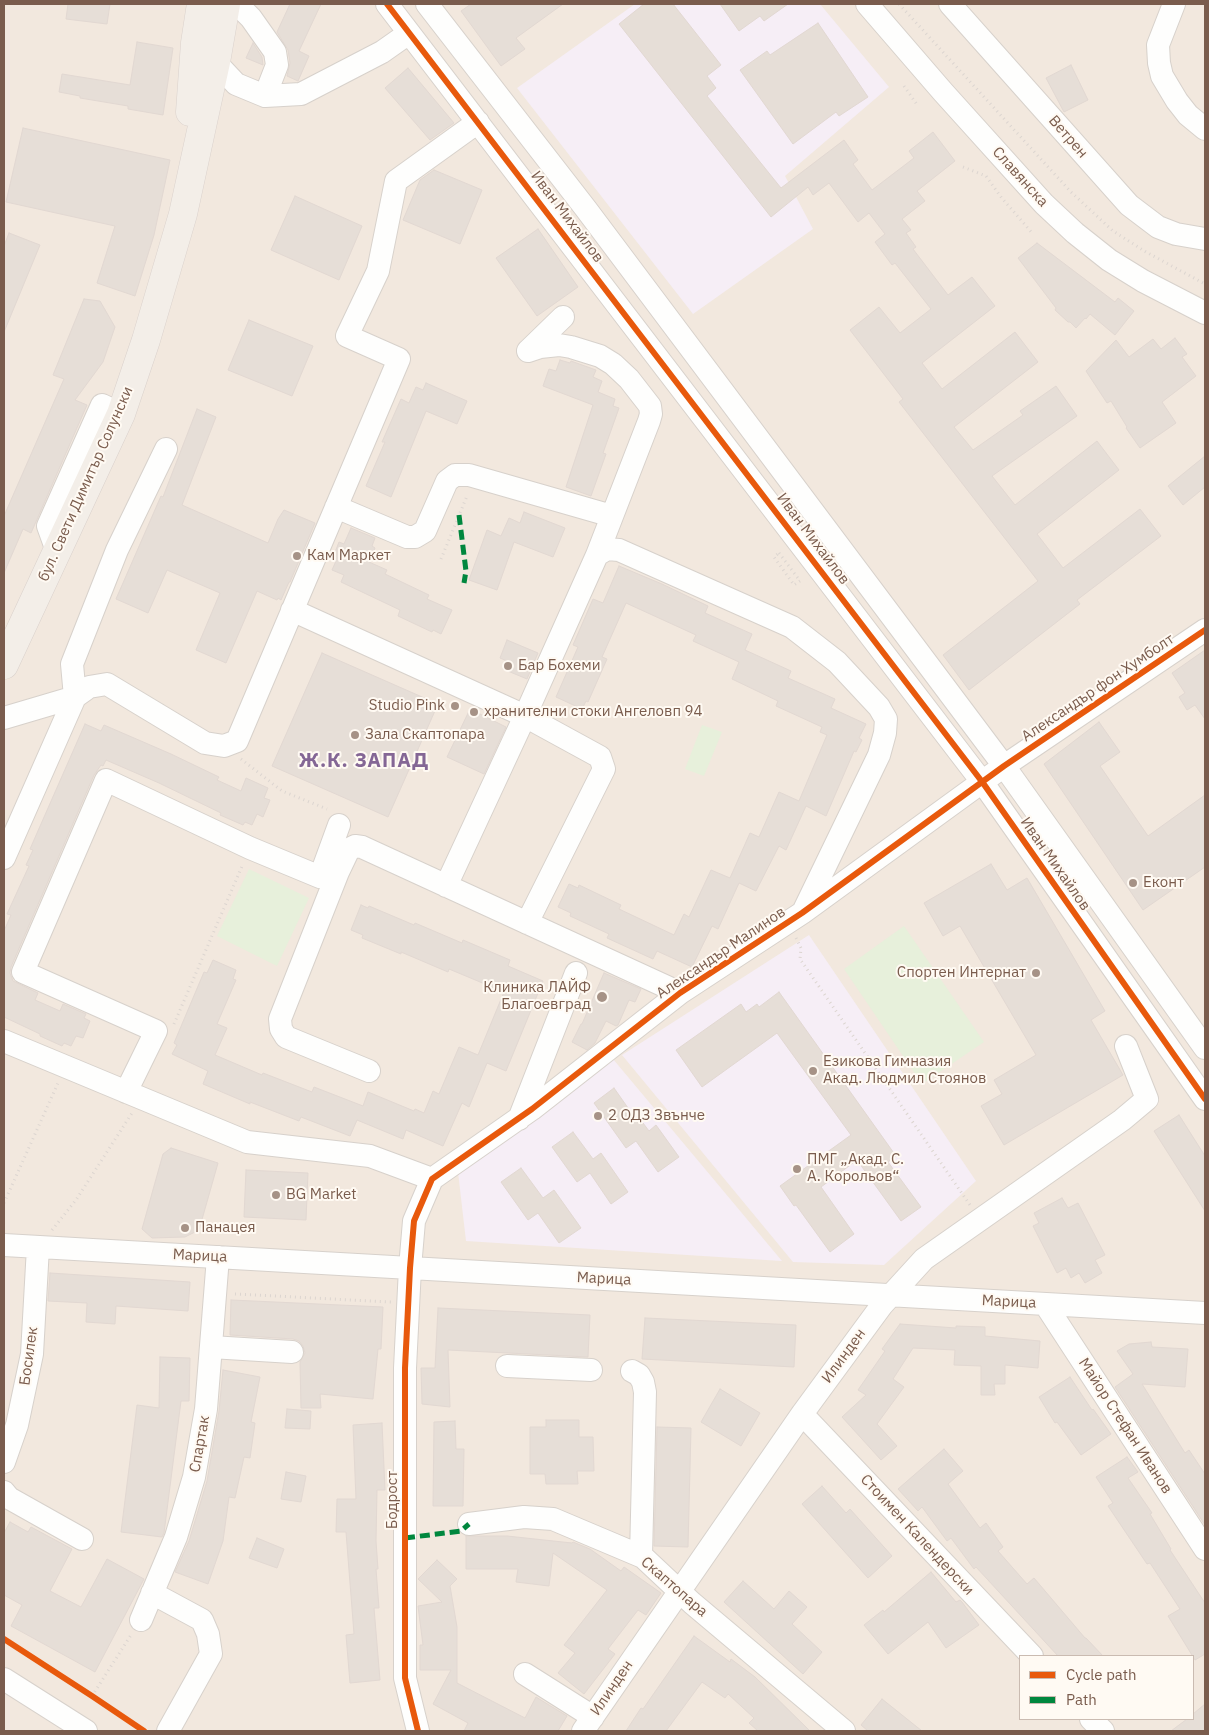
<!DOCTYPE html>
<html>
<head>
<meta charset="utf-8">
<style>
  body { margin:0 }
  #map { position:relative; width:1209px; height:1735px; overflow:hidden; background:#f9f5f0; font-family:"IBM Plex Sans",sans-serif }
  canvas { display:block }
  .frame { position:absolute; inset:0; border:5px solid #7a5c4d; pointer-events:none }
  .legend { position:absolute; left:1019px; top:1655px; width:175px; height:65px; box-sizing:border-box; background:#fffaf3; border:1px solid #cabbb1; margin:0; padding:6px 9px; list-style:none; font-size:15px; color:#7a5c4d }
  .legend li { display:flex; align-items:center; gap:10px; height:25px }
  .legend b { width:25px; border:1px solid #cabbb1 }
</style>
</head>
<body>
<div id="map">
<canvas width="1209" height="1735"></canvas>
<div class="frame"></div>
<ul class="legend">
<li><b style="height:6px;background:#e8590c"></b>Cycle path</li>
<li><b style="height:6px;background:#00873e"></b>Path</li>
</ul>
</div>
<script>
const ctx = document.querySelector('canvas').getContext('2d');
ctx.lineJoin = 'round';
function fillPath(path, color) { ctx.fillStyle = color; ctx.fill(path, 'evenodd'); }
const shape = rows => new Path2D(rows.map(r => 'M' + r).join(''));
function trace(path, color, width, dash) { ctx.strokeStyle = color; ctx.lineWidth = width; ctx.lineCap = dash ? 'butt' : 'round'; ctx.setLineDash(dash || []); ctx.stroke(path); }
function write(font, color, halo, rows, align = 'center') {
  ctx.font = font + ' "IBM Plex Sans",sans-serif'; ctx.lineWidth = 4; ctx.setLineDash([]); ctx.textBaseline = 'middle'; ctx.strokeStyle = halo; ctx.fillStyle = color; for (const [text, x, y, turn = 0] of rows) {
    ctx.save(); ctx.translate(x, y); ctx.rotate((+turn || 0) * Math.PI / 180); ctx.textAlign = isNaN(turn) ? turn : align; if (halo) ctx.strokeText(text, 0, 0); ctx.fillText(text, 0, 0); ctx.restore();
  }
}
const residential = shape([
  [4,4,1203,4,1205,7,1205,1731,4,1731],
  [1020,1656,1193,1656,1193,1719,1020,1719]
]);
const education = shape([
  [635,4,820,4,889,87,785,176,813,229,693,314,517,88],
  [809,935,976,1181,884,1265,793,1262,622,1055],
  [613,1059,782,1261,466,1241,458,1172]
]);
const green = shape([
  [702,725,722,732,704,776,685,769],
  [249,869,309,898,277,966,217,936],
  [904,926,984,1042,922,1084,844,969]
]);
const building = shape([
  [68,4,110,4,107,24,66,19,68,4],
  [290,4,321,4,299,51,309,56,298,81,287,76,290,63,288,50,277,32,290,4],
  [471,4,563,4,516,38,525,49,501,66,461,11,471,4],
  [644,4,673,4,721,65,707,76,716,88,707,96,781,188,844,140,858,160,853,164,872,190,914,158,909,151,933,132,955,161,917,191,925,201,902,219,911,230,906,233,916,247,913,249,948,295,972,277,995,306,922,363,942,389,1015,332,1038,362,954,427,973,450,1023,415,1020,411,1056,386,1077,416,992,476,1015,505,1097,441,1119,470,1037,534,1063,568,1140,509,1161,536,1077,600,1080,604,969,690,943,655,1038,581,899,402,903,399,850,330,879,307,900,333,931,309,895,263,892,265,875,242,885,234,869,213,858,222,829,183,813,195,808,187,771,217,619,24,644,4],
  [720,4,788,4,764,21,760,16,739,31,720,4],
  [818,23,868,97,839,116,836,112,793,144,740,70,767,51,770,55,818,23],
  [137,42,173,48,163,115,128,109,128,106,80,98,80,96,59,92,62,74,130,85,137,42],
  [253,43,262,57,263,65,246,58,253,43],
  [1071,65,1088,100,1064,112,1046,78,1071,65],
  [408,68,454,123,430,140,385,88,408,68],
  [23,128,170,160,154,235,135,296,97,283,115,226,6,202,23,128],
  [434,170,482,190,460,244,403,220,420,180,434,170],
  [295,196,362,226,339,280,271,250,295,196],
  [538,229,578,287,537,316,496,258,538,229],
  [9,233,40,245,4,332,4,246,9,233],
  [1037,243,1115,302,1118,298,1134,311,1115,335,1090,314,1086,319,1085,318,1076,328,1070,322,1068,322,1055,310,1056,308,1018,258,1037,243],
  [84,299,100,301,115,327,103,362,75,400,87,405,31,533,23,529,4,573,4,516,64,379,53,375,84,299],
  [249,320,313,346,292,396,228,370,249,320],
  [1175,338,1187,354,1182,357,1196,376,1162,402,1176,423,1140,448,1126,428,1127,427,1111,401,1107,403,1086,371,1116,340,1129,357,1153,339,1161,349,1175,338],
  [560,360,570,363,571,361,596,370,593,377,602,381,598,392,615,399,613,406,619,408,603,453,606,454,591,496,566,487,593,405,543,386,549,369,556,371,560,360],
  [426,383,467,401,457,424,426,411,391,497,366,486,385,442,382,442,401,399,409,403,416,387,423,390,426,383],
  [197,409,216,417,182,505,268,543,278,519,284,510,315,523,290,582,289,582,281,600,278,598,277,600,257,591,226,663,196,650,220,593,167,570,148,613,116,599,161,496,163,497,197,409],
  [1205,456,1205,487,1183,505,1168,486,1205,456],
  [524,512,565,528,553,557,514,542,497,590,469,580,487,530,501,536,509,518,520,523,524,512],
  [351,528,375,538,372,546,375,548,369,562,387,570,385,574,429,595,427,599,452,610,441,634,433,630,432,632,398,616,400,610,341,582,344,575,332,570,336,561,332,560,339,542,344,544,351,528],
  [619,566,662,584,708,606,705,613,752,634,745,650,791,671,788,678,835,699,831,708,866,724,859,738,862,740,856,752,854,751,826,816,806,806,786,850,779,846,756,891,739,883,718,929,712,926,692,967,657,951,653,959,607,938,609,934,570,916,571,913,558,907,569,884,578,888,579,885,621,905,619,909,674,935,684,914,689,917,711,870,730,878,750,833,759,837,779,792,799,801,827,735,820,732,822,727,776,706,778,701,732,679,739,662,693,641,696,635,626,603,602,657,607,659,588,702,586,701,582,709,556,697,578,647,573,645,593,599,603,603,619,566],
  [507,640,538,653,527,679,503,669,507,661,500,658,507,640],
  [1205,650,1205,719,1195,705,1187,710,1179,697,1185,693,1172,673,1205,650],
  [322,653,438,704,388,817,272,766,322,653],
  [470,709,506,727,484,774,447,757,470,709],
  [1099,722,1120,752,1100,766,1148,836,1205,795,1205,867,1143,910,1044,764,1099,722],
  [85,724,101,731,104,725,171,754,219,777,217,780,241,791,246,778,268,788,264,798,270,800,263,817,257,814,252,825,245,822,243,825,220,815,221,813,159,783,106,760,103,766,101,765,94,775,11,967,10,973,13,981,38,993,35,1000,60,1011,63,1004,86,1014,84,1018,90,1021,83,1038,76,1036,71,1046,64,1043,62,1046,40,1036,40,1034,4,1017,4,931,11,915,7,914,29,866,26,865,33,850,30,849,85,724],
  [991,864,1007,890,1027,878,1105,1011,1091,1020,1123,1075,1004,1145,981,1106,1002,1094,994,1080,1036,1055,960,926,943,936,924,903,991,864],
  [361,905,368,908,369,906,414,925,415,923,462,943,463,940,510,960,508,966,543,981,506,1071,487,1063,469,1107,462,1103,443,1146,406,1130,403,1139,357,1120,350,1136,301,1117,299,1121,250,1102,250,1104,203,1084,208,1071,172,1054,177,1045,174,1043,204,972,207,973,213,960,236,970,233,979,236,980,217,1024,227,1028,215,1055,262,1075,263,1073,312,1092,314,1087,363,1106,368,1092,414,1111,415,1109,424,1113,433,1091,439,1094,459,1047,478,1055,504,992,449,969,448,972,401,952,401,954,362,938,363,935,351,930,361,905],
  [604,973,641,989,635,1002,629,1000,618,1025,616,1026,606,1021,595,1043,587,1050,572,1042,581,1024,582,1024,604,973],
  [779,992,896,1156,888,1162,921,1207,901,1221,857,1160,821,1187,854,1234,830,1252,796,1205,794,1206,780,1186,851,1135,777,1033,702,1087,676,1050,741,1004,746,1012,757,1004,759,1007,779,992],
  [614,1088,640,1125,643,1123,649,1131,656,1125,679,1157,658,1172,636,1141,626,1148,594,1103,614,1088],
  [1179,1115,1205,1156,1205,1211,1154,1131,1179,1115],
  [573,1132,593,1159,601,1153,628,1192,611,1204,590,1173,577,1182,552,1147,573,1132],
  [171,1148,218,1163,199,1230,185,1237,152,1238,142,1229,163,1154,171,1148],
  [521,1168,543,1198,554,1190,581,1228,559,1243,538,1213,528,1220,501,1182,521,1168],
  [246,1170,308,1173,306,1220,244,1217,246,1170],
  [1062,1198,1068,1208,1078,1203,1105,1255,1095,1260,1102,1273,1085,1283,1079,1273,1071,1278,1066,1268,1057,1273,1033,1226,1039,1223,1034,1213,1062,1198],
  [50,1273,190,1282,188,1311,116,1306,115,1324,86,1322,87,1303,48,1301,50,1273],
  [231,1300,383,1307,381,1349,378,1349,373,1399,320,1394,321,1408,301,1408,300,1362,305,1353,303,1346,299,1341,293,1339,230,1335,231,1300],
  [438,1308,590,1315,588,1357,448,1350,450,1407,422,1404,421,1368,435,1368,438,1308],
  [645,1318,796,1325,794,1367,642,1359,645,1318],
  [900,1324,956,1328,956,1326,985,1327,985,1336,1040,1341,1038,1368,1005,1365,1005,1384,994,1384,995,1395,981,1395,981,1366,954,1365,955,1350,913,1348,893,1379,904,1387,877,1424,897,1446,881,1460,842,1417,866,1395,858,1390,885,1351,882,1349,900,1324],
  [1151,1342,1152,1347,1188,1349,1185,1387,1142,1384,1185,1453,1189,1450,1205,1474,1205,1525,1115,1387,1133,1374,1117,1351,1129,1344,1151,1342],
  [160,1357,190,1358,189,1401,181,1401,164,1533,162,1537,121,1532,137,1405,159,1408,160,1357],
  [223,1370,260,1377,251,1422,255,1423,250,1458,244,1457,235,1498,229,1497,223,1541,208,1584,175,1572,189,1541,207,1481,219,1411,223,1370],
  [1070,1377,1092,1410,1093,1409,1111,1434,1081,1455,1057,1422,1055,1423,1039,1397,1070,1377],
  [720,1389,760,1413,741,1446,701,1422,720,1389],
  [287,1409,311,1411,310,1429,285,1428,287,1409],
  [546,1420,579,1420,579,1437,593,1437,594,1471,577,1471,578,1484,546,1484,545,1474,530,1474,530,1427,546,1427,546,1420],
  [455,1421,456,1449,464,1449,463,1506,433,1506,434,1422,455,1421],
  [382,1423,385,1490,377,1490,376,1541,378,1569,376,1569,379,1608,374,1608,380,1680,350,1683,346,1635,354,1634,346,1532,336,1532,337,1499,356,1499,353,1425,382,1423],
  [657,1427,691,1428,688,1547,654,1546,657,1427],
  [944,1449,963,1471,948,1484,980,1528,986,1523,1003,1547,998,1551,1027,1584,1034,1578,1085,1638,1086,1638,1103,1656,1058,1656,976,1567,974,1569,951,1538,947,1541,922,1507,918,1511,898,1489,944,1449],
  [1127,1457,1138,1472,1128,1478,1152,1513,1150,1514,1171,1549,1170,1550,1205,1603,1205,1654,1195,1660,1168,1616,1180,1609,1150,1563,1147,1564,1108,1506,1113,1503,1096,1477,1127,1457],
  [286,1472,306,1476,301,1502,281,1499,286,1472],
  [822,1486,846,1513,850,1509,892,1556,868,1578,802,1504,822,1486],
  [10,1522,28,1532,31,1527,72,1549,50,1591,81,1607,107,1559,144,1579,95,1672,11,1626,22,1605,4,1595,4,1533,10,1522],
  [466,1536,507,1536,572,1543,573,1542,590,1549,621,1571,624,1567,661,1593,646,1615,638,1610,608,1649,615,1654,584,1694,558,1673,575,1653,564,1645,607,1590,553,1553,549,1586,516,1582,518,1569,466,1569,466,1536],
  [257,1538,284,1549,277,1568,249,1558,257,1538],
  [437,1560,457,1579,450,1586,457,1627,457,1683,525,1718,536,1697,567,1716,558,1731,464,1731,468,1723,433,1704,451,1670,420,1670,420,1645,423,1645,418,1606,442,1602,418,1579,437,1560],
  [931,1572,956,1602,960,1600,962,1602,979,1625,946,1648,928,1622,888,1654,864,1625,883,1610,884,1612,931,1572],
  [743,1581,774,1609,789,1591,807,1607,792,1624,822,1652,803,1674,724,1602,743,1581],
  [694,1636,730,1662,731,1659,755,1677,810,1731,758,1731,749,1723,754,1718,728,1694,725,1698,702,1682,666,1731,626,1731,641,1708,643,1709,694,1636],
  [882,1699,922,1731,868,1731,861,1725,882,1699],
  [1205,1704,1205,1731,1171,1731,1187,1719,1193,1719,1193,1714,1205,1704]
]);
const path = shape([
  [899,4,1071,192,1113,231,1146,252,1205,284],
  [904,86,918,106],
  [963,167,986,176,1001,197,1033,234],
  [779,553,800,581,794,585,774,557,779,553],
  [441,559,467,496],
  [241,759,282,791,327,809],
  [796,938,801,948,800,959,970,1205],
  [174,1024,243,864],
  [4,1203,58,1083],
  [52,1230,76,1200,132,1113],
  [235,1294,391,1302],
  [92,1696,131,1635]
]);
const minor = shape([
  [237,4,251,18,275,52,277,65,265,96],
  [387,4,983,783,1205,1099],
  [427,4,586,209,1004,766,1205,1048],
  [867,4,943,92,1044,204,1075,233,1109,260,1143,281,1205,313],
  [950,4,1129,205,1158,227,1176,234,1205,239],
  [1174,4,1158,45,1159,63,1162,76,1177,101,1188,115,1205,129],
  [206,52,236,84,265,96,301,94,382,52,409,33],
  [528,351,540,347,559,345,571,347,600,356,613,364,629,379,650,406,651,414,649,421,597,555],
  [528,351,563,317],
  [336,507,407,537,415,537,425,531,447,481,455,475,469,475,612,516],
  [57,551,48,526,102,405,121,414],
  [292,610,525,716,600,757,604,769,527,923],
  [4,718,75,697,72,664,117,550,166,449],
  [4,858,75,697,89,687,107,684,205,743,224,746,237,741,399,359,347,336,378,271,396,181,478,122],
  [338,872,280,1019,281,1029,286,1037,369,1071],
  [320,877,339,825],
  [446,886,525,716,597,555,607,549,619,550,792,627,837,662,879,707,886,719,885,733,879,755,804,910],
  [4,1041,247,1142,370,1156,432,1179],
  [126,1092,156,1031,23,972,106,780,250,848,320,877,329,876,338,872,349,849,355,846,362,847,680,993],
  [519,1119,576,973],
  [4,1245,1205,1313],
  [1045,1304,1205,1549],
  [211,1347,292,1352],
  [507,1366,591,1370],
  [632,1371,639,1375,643,1382,645,1392,641,1556],
  [802,1414,1032,1656],
  [4,1462,17,1425,32,1354,38,1247],
  [4,1492,9,1498,82,1539],
  [469,1524,524,1517,553,1519,643,1557,692,1603,844,1731],
  [152,1593,202,1620,208,1634,211,1654,168,1731],
  [141,1620,176,1537,194,1477,206,1409,218,1257],
  [525,1674,593,1717],
  [4,1679,86,1731],
  [1091,1719,1103,1731],
  [418,1731,405,1678,405,1368,410,1268,414,1221,432,1179,532,1109,680,993,802,913,1004,766,1205,630],
  [583,1731,802,1414,882,1305,924,1259,1122,1120,1147,1099,1126,1046]
]);
const major = shape([
  [190,112,195,43,201,4],
  [4,665,121,414,146,340,183,214,216,62,226,4]
]);
const quiet = shape([
  [459,515,466,571,464,583],
  [405,1538,461,1531,469,1524]
]);
const cycleway = shape([
  [387,4,983,783,1205,1099],
  [4,1639,92,1696,144,1731],
  [418,1731,405,1678,405,1368,410,1268,414,1221,432,1179,532,1109,680,993,802,913,1004,766,1205,630]
]);
const markers = [
  [297,556,5,"#a69286"],
  [508,666,5,"#a69286"],
  [455,706,5,"#a69286"],
  [474,712,5,"#a69286"],
  [355,735,5,"#a69286"],
  [1133,883,5,"#a69286"],
  [1036,973,5,"#a69286"],
  [602,997,6,"#a69286"],
  [813,1071,5,"#a69286"],
  [598,1116,5,"#a69286"],
  [797,1169,5,"#a69286"],
  [276,1195,5,"#a69286"],
  [185,1228,5,"#a69286"]
];
const streetNames = [
  ["Ветрен",1068,137,49],
  ["Славянска",1020,177,48],
  ["Иван Михайлов",567,217,53],
  ["бул. Свети Димитър Солунски",86,484,-66],
  ["Иван Михайлов",813,539,53],
  ["Александър фон Хумболт",1098,688,-34],
  ["Иван Михайлов",1055,864,55],
  ["Александър Малинов",721,953,-34],
  ["Марица",200,1256,3],
  ["Марица",604,1279,3],
  ["Марица",1009,1302,3],
  ["Босилек",29,1356,-82],
  ["Илинден",844,1356,-54],
  ["Майор Стефан Иванов",1125,1426,57],
  ["Спартак",200,1444,-80],
  ["Бодрост",393,1500,-90],
  ["Стоимен Календерски",917,1535,47],
  ["Скаптопара",674,1587,41],
  ["Илинден",612,1688,-56]
];
const poiNames = [
  ["Кам Маркет",307,556],
  ["Бар Бохеми",518,666],
  ["Studio Pink",445,706,"right"],
  ["хранителни стоки Ангеловп 94",484,712],
  ["Зала Скаптопара",365,735],
  ["Еконт",1143,883],
  ["Спортен Интернат",1026,973,"right"],
  ["Клиника ЛАЙФ",591,988,"right"],
  ["Благоевград",591,1005,"right"],
  ["Езикова Гимназия",823,1062],
  ["Акад. Людмил Стоянов",823,1079],
  ["2 ОДЗ Звънче",608,1116],
  ["ПМГ „Акад. С.",807,1160],
  ["А. Корольов“",807,1177],
  ["BG Market",286,1195],
  ["Панацея",195,1228]
];
const districtNames = [
  ["Ж.К. ЗАПАД",364,761]
];
fillPath(residential, '#f2e8de');
fillPath(education, '#f6eef6');
fillPath(green, '#e7f0db');
fillPath(building, '#e6ded7');
trace(building, '#e2d8d2', 1);
trace(minor, '#d7d1cb', 24);
trace(major, '#dad1cc', 29);
trace(path, '#dcd5d0', 3, [1, 4]);
trace(minor, '#fefefd', 22);
trace(major, '#f3eee8', 28);
trace(quiet, '#00873e', 5, [10, 5]);
trace(cycleway, '#e8590c', 6);
for (const [x, y, r, color] of markers) { const dot = new Path2D(); dot.arc(x, y, r, 0, 2 * Math.PI); ctx.fillStyle = color; ctx.fill(dot); trace(dot, '#fffaf3', 2); }
write('15px', '#7a5c4d', '#fffaf3', streetNames);
write('15px', '#7a5c4d', '#fffaf3', poiNames, 'left');
ctx.letterSpacing = '1px';
write('bold 20px', '#846695', '#fffaf3', districtNames);
ctx.letterSpacing = '0px';
</script>
</body>
</html>
